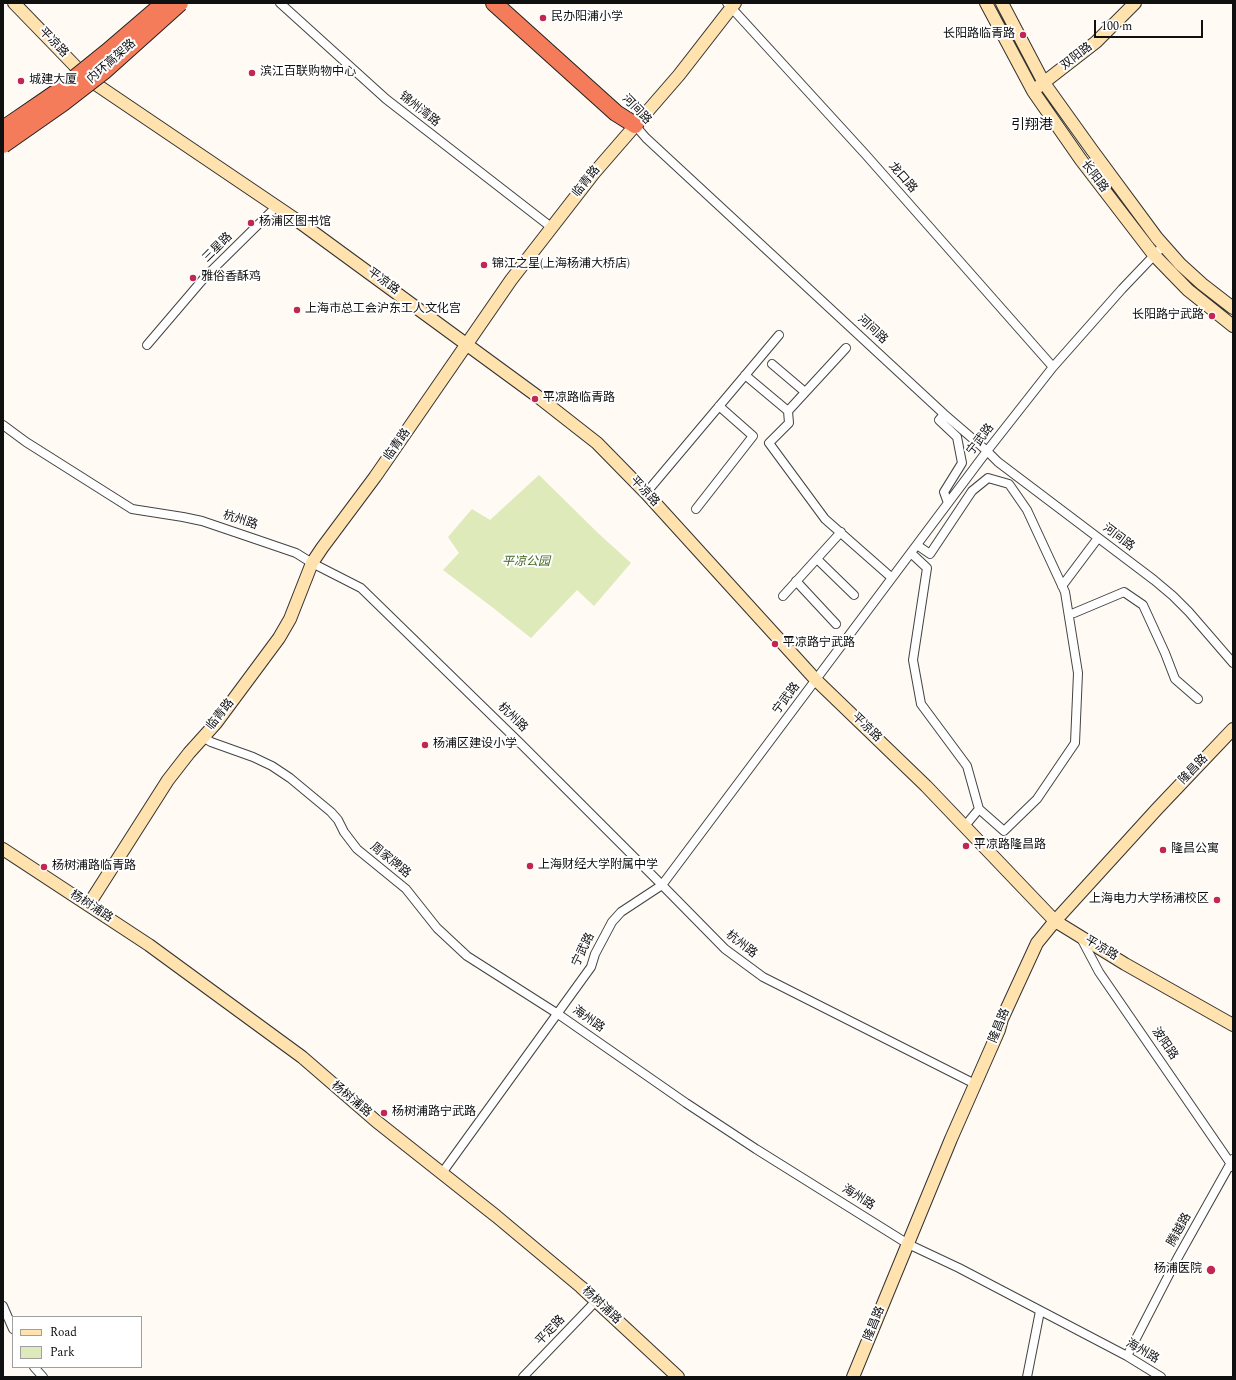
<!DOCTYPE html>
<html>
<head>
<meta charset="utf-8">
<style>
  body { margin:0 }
  #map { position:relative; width:1236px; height:1380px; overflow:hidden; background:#fffaf3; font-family:Spectral,serif }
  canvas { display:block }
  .frame { position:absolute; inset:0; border:4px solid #101010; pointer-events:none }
  .legend { position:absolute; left:12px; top:1316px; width:130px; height:52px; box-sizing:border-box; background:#fff; border:1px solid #9f9f9f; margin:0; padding:5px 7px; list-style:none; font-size:12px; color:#101010 }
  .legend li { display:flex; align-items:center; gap:8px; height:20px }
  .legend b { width:20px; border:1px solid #9f9f9f }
  .scale { position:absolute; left:1094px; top:20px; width:109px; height:18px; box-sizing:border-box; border:2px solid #101010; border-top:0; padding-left:5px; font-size:12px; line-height:14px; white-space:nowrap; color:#101010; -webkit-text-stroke:3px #fff; paint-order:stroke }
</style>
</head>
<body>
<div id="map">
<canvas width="1236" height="1380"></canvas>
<div class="frame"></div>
<ul class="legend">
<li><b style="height:5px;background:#ffe2ae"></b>Road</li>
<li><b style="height:11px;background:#dfeabb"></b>Park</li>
</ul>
<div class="scale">100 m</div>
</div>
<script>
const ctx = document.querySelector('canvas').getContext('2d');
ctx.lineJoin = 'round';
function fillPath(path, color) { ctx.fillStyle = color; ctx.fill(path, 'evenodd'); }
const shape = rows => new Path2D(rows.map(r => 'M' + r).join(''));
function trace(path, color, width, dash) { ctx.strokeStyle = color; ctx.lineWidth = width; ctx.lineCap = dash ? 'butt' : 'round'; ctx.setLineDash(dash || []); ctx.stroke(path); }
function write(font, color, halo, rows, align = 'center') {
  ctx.font = font + ' Spectral,"Noto Sans SC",serif'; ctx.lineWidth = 4; ctx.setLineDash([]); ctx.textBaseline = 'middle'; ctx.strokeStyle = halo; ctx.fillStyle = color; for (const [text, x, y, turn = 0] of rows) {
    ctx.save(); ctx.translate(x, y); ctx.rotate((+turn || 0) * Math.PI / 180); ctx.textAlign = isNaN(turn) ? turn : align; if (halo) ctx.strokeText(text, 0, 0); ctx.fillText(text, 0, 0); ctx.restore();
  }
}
const green = shape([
  [539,475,599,534,631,563,594,606,577,590,531,638,492,607,443,570,459,553,448,537,472,509,490,520]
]);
const street = shape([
  [280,3,386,99,551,227],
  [727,3,866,155,1053,367],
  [633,123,646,138,944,414,987,451,998,462,1154,580,1173,596,1189,612,1233,663],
  [147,345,205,277,277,206],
  [846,348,788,411,789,423,769,443,825,519,892,578],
  [772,364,805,392],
  [745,375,788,411],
  [944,414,939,420,957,437,962,463,944,492,948,503],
  [3,425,26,442,132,509,183,517,202,521,258,540,296,553,312,563,361,588,520,743,662,885,725,949,763,977,975,1084],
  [646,493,779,335],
  [696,509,753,436,719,406],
  [917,545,930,554,972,491,988,478,1009,484,1027,510,1065,592,1078,673,1075,743,1037,799,1004,831,979,809],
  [911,553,927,568,913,660,921,704,967,766,979,809,964,827],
  [817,559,854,595],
  [796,581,836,624],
  [1062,586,1098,538],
  [783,596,841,532],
  [1074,613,1124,592,1143,605,1165,653,1175,679,1198,699],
  [203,737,211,742,253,757,272,766,290,778,331,812,338,820,344,832,357,849,406,889,437,928,467,956,558,1014,686,1103,756,1149,908,1244,959,1268,1127,1356,1161,1377],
  [1082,940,1099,972,1233,1167],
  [442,1173,591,967,595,954,612,922,621,912,662,885,987,451,1053,367,1122,289,1164,245],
  [3,1306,13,1329],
  [1127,1356,1177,1259,1233,1159],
  [34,1367,43,1377],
  [523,1377,596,1301],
  [1027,1377,1040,1311]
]);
const secondary = shape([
  [14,3,78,69,97,85,298,221,537,396,597,443,646,493,816,680,926,786,1055,921,1125,964,1233,1025],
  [986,3,1033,91,1081,160,1154,255,1188,290,1233,326],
  [1002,3,1044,83,1092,150,1157,238,1180,264,1202,284,1233,308],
  [1038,87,1096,42,1135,3],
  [3,849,149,945,302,1057,376,1121,496,1216,581,1287,678,1377],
  [89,904,168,780,189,753,216,723,279,638,290,619,312,563,322,548,375,477,511,280,594,173,679,75,735,3],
  [853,1377,951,1139,999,1030,1002,1019,1037,943,1055,921,1157,809,1233,729]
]);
const highway = shape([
  [494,3,616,113,635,125]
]);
const highwayBridge = shape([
  [3,129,60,90,107,52,163,4],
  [3,145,63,103,103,72,180,3]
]);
const markers = [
  [543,18,4,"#c22653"],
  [1023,35,4,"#c22653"],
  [252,73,4,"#c22653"],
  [21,81,4,"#c22653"],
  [251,223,4,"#c22653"],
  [484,265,4,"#c22653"],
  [193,278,4,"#c22653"],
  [297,310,4,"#c22653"],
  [1212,316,4,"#c22653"],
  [535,399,4,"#c22653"],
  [775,644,4,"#c22653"],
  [425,745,4,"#c22653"],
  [966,846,4,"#c22653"],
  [1163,850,4,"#c22653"],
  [530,866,4,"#c22653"],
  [44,867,4,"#c22653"],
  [1217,900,4,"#c22653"],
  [384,1113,4,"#c22653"],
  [1211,1270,5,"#c22653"]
];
const poiNames = [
  ["民办阳浦小学",551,18],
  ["长阳路临青路",1015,35,"right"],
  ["滨江百联购物中心",260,73],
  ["城建大厦",29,81],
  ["杨浦区图书馆",259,223],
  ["锦江之星(上海杨浦大桥店)",492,265],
  ["雅俗香酥鸡",201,278],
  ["上海市总工会沪东工人文化宫",305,310],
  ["长阳路宁武路",1204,316,"right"],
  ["平凉路临青路",543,399],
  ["平凉路宁武路",783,644],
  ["杨浦区建设小学",433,745],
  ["平凉路隆昌路",974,846],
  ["隆昌公寓",1171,850],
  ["上海财经大学附属中学",538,866],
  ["杨树浦路临青路",52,867],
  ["上海电力大学杨浦校区",1209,900,"right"],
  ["杨树浦路宁武路",392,1113],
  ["杨浦医院",1202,1270,"right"]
];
const streetNames = [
  ["平凉路",53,43,46],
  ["双阳路",1077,57,-38],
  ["内环高架路",112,62,-41],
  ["锦州湾路",419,110,38],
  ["河间路",636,110,46],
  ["长阳路",1094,177,53],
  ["龙口路",902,178,49],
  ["临青路",587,182,-51],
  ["三星路",218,248,-45],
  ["平凉路",383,282,36],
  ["河间路",872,330,43],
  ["宁武路",981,440,-52],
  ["临青路",398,445,-55],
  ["平凉路",644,492,47],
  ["杭州路",240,521,18],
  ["河间路",1118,538,37],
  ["宁武路",787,699,-53],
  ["临青路",221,715,-51],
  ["杭州路",512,718,44],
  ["平凉路",866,728,44],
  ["隆昌路",1194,770,-46],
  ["周家牌路",390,861,39],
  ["杨树浦路",91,907,33],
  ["杭州路",741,945,38],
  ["平凉路",1101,949,31],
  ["宁武路",584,950,-64],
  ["海州路",588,1020,35],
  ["隆昌路",1000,1026,-68],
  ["波阳路",1164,1044,56],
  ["杨树浦路",351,1100,40],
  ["海州路",858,1198,32],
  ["腾越路",1180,1230,-61],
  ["杨树浦路",601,1306,43],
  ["隆昌路",875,1324,-68],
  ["平定路",551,1331,-46],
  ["海州路",1142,1352,30]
];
const parkNames = [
  ["平凉公园",526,563]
];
const quarterNames = [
  ["引翔港",1032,126]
];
fillPath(green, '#dfeabb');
trace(street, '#434343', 10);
trace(secondary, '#323232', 14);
trace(highway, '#212121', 18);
trace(street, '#fff', 8);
trace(secondary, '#ffe2ae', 12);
trace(highway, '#f57c5b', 16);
trace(highwayBridge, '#212121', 18, []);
trace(highwayBridge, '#f57c5b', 16);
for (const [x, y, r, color] of markers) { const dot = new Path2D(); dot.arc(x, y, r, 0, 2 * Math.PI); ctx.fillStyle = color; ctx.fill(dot); trace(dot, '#fff', 1.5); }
write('12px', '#101010', '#fff', poiNames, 'left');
write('12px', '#101010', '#fff', streetNames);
write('italic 12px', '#40691f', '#fff', parkNames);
write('14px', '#101010', '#fff', quarterNames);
</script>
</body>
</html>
